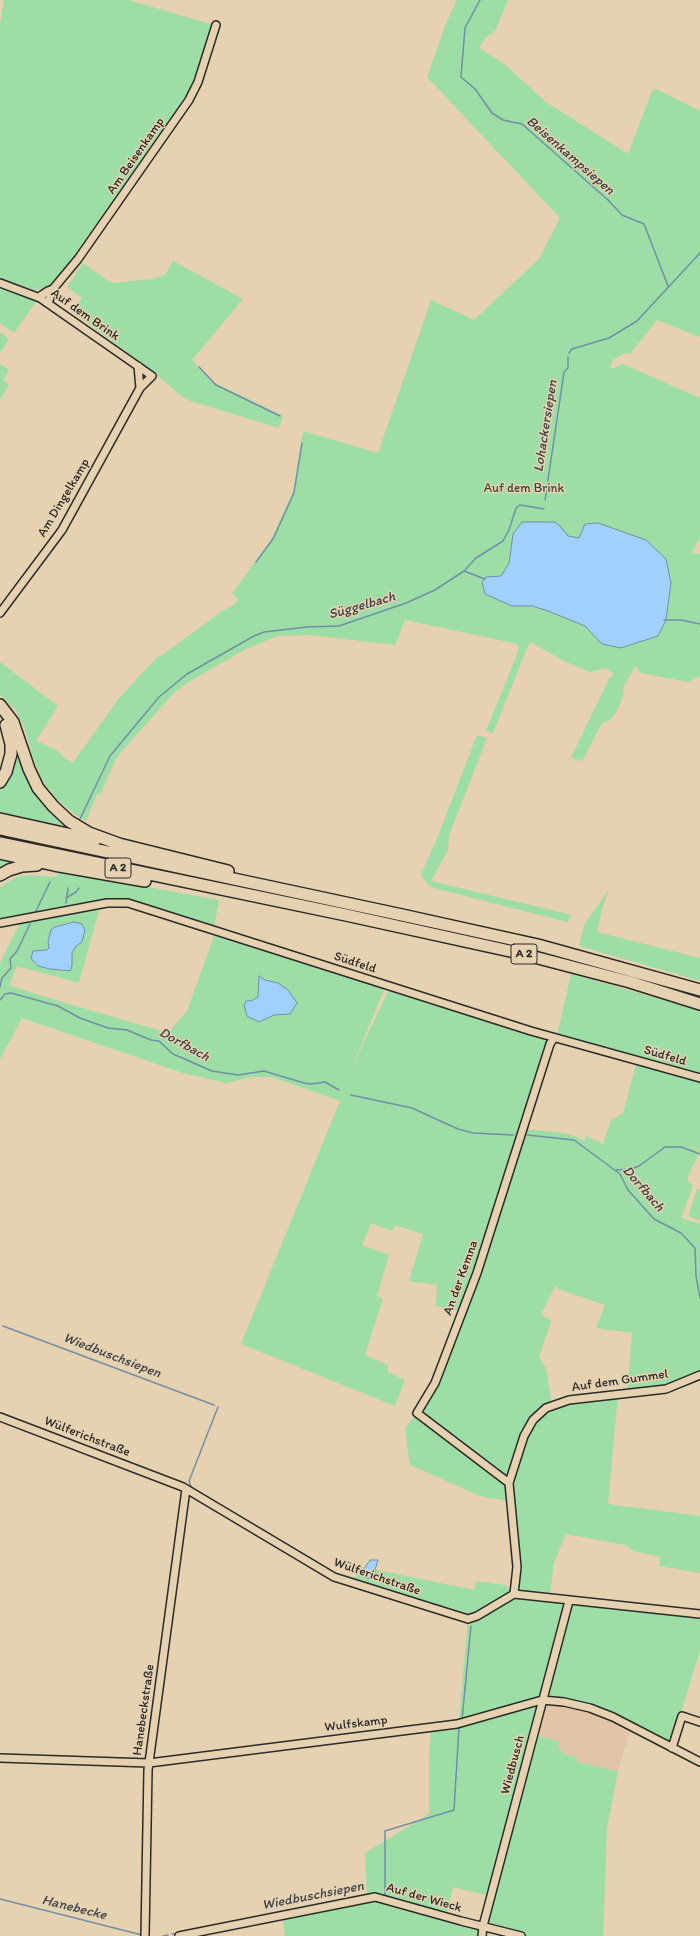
<!DOCTYPE html>
<html>
<head>
<meta charset="utf-8">
<style>
  body { margin:0 }
  canvas { display:block; background:#e6d1b0 }
</style>
</head>
<body>
<canvas width="700" height="1936"></canvas>
<script>
const ctx = document.querySelector('canvas').getContext('2d');
ctx.lineJoin = 'round';
function fillPath(path, color) { ctx.fillStyle = color; ctx.fill(path, 'evenodd'); }
const shape = rows => new Path2D(rows.map(r => 'M' + r).join(''));
function trace(path, color, width, dash) { ctx.strokeStyle = color; ctx.lineWidth = width; ctx.lineCap = dash ? 'butt' : 'round'; ctx.setLineDash(dash || []); ctx.stroke(path); }
function write(font, color, halo, rows, align = 'center') {
  ctx.font = font + ' Itim,sans-serif'; ctx.lineWidth = 3; ctx.setLineDash([]); ctx.textBaseline = 'middle'; ctx.strokeStyle = halo; ctx.fillStyle = color; for (const [text, x, y, turn = 0] of rows) {
    ctx.save(); ctx.translate(x, y); ctx.rotate((+turn || 0) * Math.PI / 180); ctx.textAlign = isNaN(turn) ? turn : align; if (halo) ctx.strokeText(text, 0, 0); ctx.fillText(text, 0, 0); ctx.restore();
  }
}
const built = shape([
  [547,1702,590,1710,631,1727,618,1771,577,1762,576,1757,564,1754,558,1746,559,1741,533,1735,543,1705]
]);
const green = shape([
  [4,0,128,0,211,24,206,47,194,83,181,105,69,264,49,286,35,290,0,278,0,25],
  [457,0,508,0,495,31,485,38,479,48,503,63,546,102,628,154,652,91,656,89,700,111,700,337,657,320,630,354,624,353,613,360,610,366,612,369,623,364,700,398,700,537,692,553,700,554,700,676,688,682,641,673,635,666,624,686,623,696,617,711,610,720,602,723,582,761,571,758,609,679,614,674,606,668,590,672,564,661,531,642,527,648,493,733,486,731,518,652,518,644,405,620,395,645,310,635,277,636,244,650,187,683,172,695,123,750,116,759,100,795,97,794,86,821,73,813,56,798,42,780,33,758,25,729,15,709,0,695,0,662,58,706,36,741,55,749,72,764,120,697,159,655,161,656,225,609,232,606,239,599,232,594,272,538,293,491,303,431,378,453,431,300,474,320,539,259,560,218,427,77,445,26],
  [173,261,243,299,192,360,211,381,283,416,279,428,191,401,180,395,150,369,72,312,82,298,67,287,83,263,111,283,152,279,165,275],
  [0,287,36,302,14,333,0,323],
  [0,332,9,339,0,353],
  [0,364,9,370,3,380,9,385,0,400],
  [2,712,27,773,84,833,0,814,0,787,14,753],
  [477,735,487,738,449,835,448,850,431,881,572,915,567,922,430,887,421,875,438,836],
  [0,857,22,863,0,872],
  [59,871,219,900,214,928,128,901,101,903,79,983,17,966,9,985,39,995,168,1033,187,1011,215,933,385,987,351,1070,389,989,556,1041,551,1048,524,1129,563,1133,575,1136,584,1141,586,1136,603,1144,611,1120,623,1113,637,1061,700,1081,700,1150,679,1142,668,1142,679,1142,700,1151,687,1179,693,1186,681,1218,700,1224,700,1375,686,1382,627,1394,632,1333,596,1328,605,1305,558,1289,556,1285,541,1314,551,1321,539,1357,546,1368,552,1405,618,1394,608,1504,700,1516,700,1573,659,1566,660,1557,634,1551,625,1545,566,1534,554,1562,549,1601,700,1619,700,1650,671,1746,613,1716,542,1696,533,1735,559,1741,558,1746,564,1754,576,1757,577,1762,618,1771,607,1829,603,1936,521,1936,483,1926,482,1936,285,1936,282,1915,367,1898,365,1853,429,1814,429,1757,431,1729,459,1721,468,1619,350,1583,363,1567,474,1590,476,1581,505,1585,514,1593,517,1567,510,1501,483,1497,410,1465,405,1428,417,1413,435,1383,462,1311,436,1306,437,1285,409,1281,423,1234,395,1225,392,1231,371,1223,362,1245,389,1255,377,1296,383,1298,365,1355,388,1365,388,1372,405,1380,395,1406,241,1344,340,1101,272,1077,251,1077,226,1083,183,1073,22,1018,0,1059,0,963,21,921,0,922,0,887,16,877,31,875,56,877],
  [74,922,82,942,76,946,72,953,72,966,64,972,38,966,31,954,33,951,47,950,49,948,48,941,51,930,55,927],
  [259,977,278,983,288,990,290,1014,274,1015,259,1022,247,1000,251,1001,258,997],
  [453,1887,490,1896,483,1926,446,1917],
  [609,889,603,905,597,932,700,958,700,981,579,946,584,925],
  [571,974,700,1010,700,1076,557,1036],
  [697,1189,700,1189,700,1220,698,1220,690,1217,689,1213]
]);
const water = shape([
  [522,522,555,522,560,526,568,536,579,538,585,524,598,523,646,540,666,559,671,583,666,620,658,636,621,648,602,644,585,626,548,611,532,606,512,606,485,594,482,582,486,577,501,576,509,563,513,534,522,522],
  [74,922,82,924,85,930,82,942,76,946,72,953,72,966,70,971,50,969,38,966,34,962,31,958,33,951,47,950,49,948,48,941,51,930,55,927,74,922],
  [259,976,265,980,278,983,288,990,297,1003,290,1014,274,1015,259,1022,247,1016,244,1005,247,1000,251,1001,258,997,259,976],
  [370,1560,378,1560,375,1570,377,1577,373,1579,366,1578,362,1575,362,1572,370,1560]
]);
const stream = shape([
  [480,0,465,28,461,77,475,89,492,113,503,120,522,124,608,200,622,215,644,224,668,286],
  [569,353,572,349,609,338,637,321,700,253],
  [199,367,216,385,280,416],
  [545,500,564,372,568,368,568,357],
  [256,562,273,539,294,493,302,443],
  [464,571,476,558,503,541,509,530,516,508,520,505,544,509],
  [664,620,681,620,700,624],
  [79,821,110,756,159,697,187,674,254,636,264,632,307,627,339,626,406,603,435,590,464,571,485,579],
  [66,898,76,892,79,888],
  [66,903,68,888],
  [35,913,50,882],
  [0,987,2,978,11,968,10,959,17,951,30,924],
  [0,1000,5,994,11,993,58,1006,80,1018,108,1028,127,1030,151,1040,159,1041,173,1054,212,1071,238,1075,264,1071,304,1083,311,1084,325,1082,339,1090],
  [351,1095,412,1108,458,1129,473,1133,513,1135],
  [527,1135,574,1140,620,1174,628,1190,654,1219,681,1233,695,1248,696,1276,700,1298],
  [616,1170,631,1169,639,1166,665,1147,681,1147,700,1154],
  [3,1326,214,1405],
  [192,1489,189,1481,218,1407],
  [234,1513,338,1575],
  [462,1720,471,1626],
  [381,1895,416,1905],
  [385,1896,385,1831,454,1810,459,1727],
  [0,1899,142,1935],
  [315,1905,372,1895],
  [172,1934,178,1933],
  [163,1936,168,1935]
]);
const minor = shape([
  [0,283,40,298,152,376,140,388,62,530,0,613],
  [39,297,48,291,53,289],
  [48,303,53,289,78,259,189,100,198,82,216,25],
  [138,366,140,388],
  [0,923,107,903,128,903,531,1031,700,1078],
  [0,1417,183,1487,334,1577,468,1619,477,1616,514,1594,700,1614],
  [509,1483,417,1413,435,1383,477,1273,550,1044,554,1038],
  [514,1594,517,1567,509,1483,524,1436,533,1420,546,1408,569,1400,666,1389,700,1375],
  [672,1748,682,1716,700,1722],
  [0,1758,149,1763,457,1724,542,1700,564,1702,590,1708,613,1717,700,1762],
  [145,1936,148,1770,186,1489],
  [179,1936,375,1897,461,1921,521,1936],
  [482,1936,483,1926,569,1601]
]);
const highway = shape([
  [0,705,13,722,29,769,38,788,53,806,69,821,89,833,119,844,228,871],
  [0,782,6,772,11,754,11,744,6,725],
  [0,819,95,840],
  [0,829,402,915,538,945,700,990],
  [0,843,346,915,519,953,630,982,700,1004],
  [0,853,54,865,145,881],
  [0,875,9,870,22,866,37,865]
]);
const shields = [
  [118,868,26],
  [524,954,26]
];
const shieldNames = [
  ["A 2",118,868],
  ["A 2",524,954]
];
const streetNames = [
  ["Am Beisenkamp",136,156,-55],
  ["Auf dem Brink",85,315,35],
  ["Am Dingelkamp",64,498,-59],
  ["Südfeld",355,963,18],
  ["Südfeld",665,1056,16],
  ["An der Kemna",461,1278,-70],
  ["Auf dem Gummel",620,1381,-8],
  ["Wülferichstraße",87,1437,21],
  ["Wülferichstraße",377,1577,19],
  ["Hanebeckstraße",144,1710,-82],
  ["Wulfskamp",356,1724,-7],
  ["Wiedbusch",513,1765,-75],
  ["Auf der Wieck",424,1898,16]
];
const parkNames = [
  ["Auf dem Brink",524,489]
];
const waterNames = [
  ["Beisenkampsiepen",570,156,41],
  ["Lohackersiepen",546,426,-81],
  ["Süggelbach",362,606,-16],
  ["Dorfbach",184,1045,29],
  ["Dorfbach",643,1189,49],
  ["Wiedbuschsiepen",112,1356,21],
  ["Wiedbuschsiepen",313,1896,-11],
  ["Hanebecke",74,1908,14]
];
fillPath(built, '#e2c4a6');
fillPath(green, '#9ddda6');
fillPath(water, '#a0d1fc');
trace(water, '#718fa8', 1);
trace(stream, '#718fa8', 1.5);
trace(minor, '#2b2b2b', 10);
trace(highway, '#2b2b2b', 14);
trace(minor, '#e6d1b0', 7);
trace(highway, '#e6d1b0', 11);
for (const [x, y, w] of shields) { const box = new Path2D(); box.roundRect(x - w / 2, y - 10, w, 20, 3); ctx.fillStyle = '#e6d1b0'; ctx.fill(box); trace(box, '#2b2b2b', 1); }
write('bold 12px', '#2b2b2b', null, shieldNames);
write('13px', '#2b2b2b', '#e6d1b0', streetNames);
write('13px', '#3c463d', '#e6d1b0', parkNames);
write('italic 14px', '#3d444a', '#e6d1b0', waterNames);
</script>
</body>
</html>
